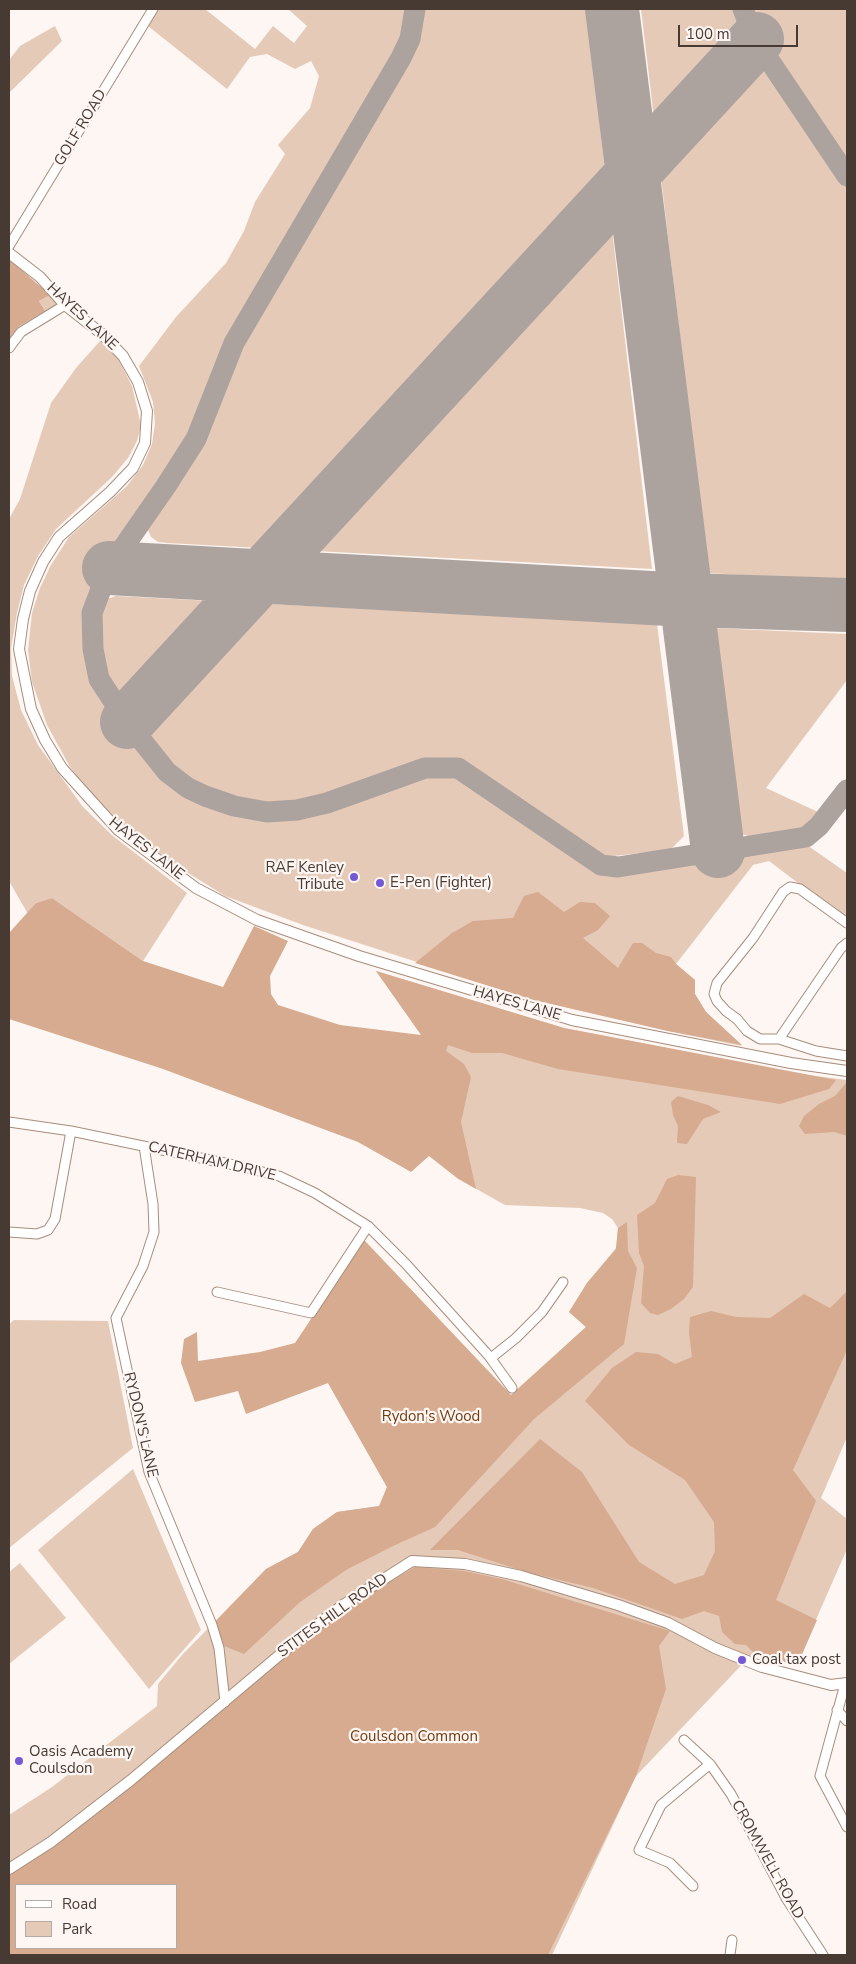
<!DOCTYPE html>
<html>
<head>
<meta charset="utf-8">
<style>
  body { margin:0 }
  #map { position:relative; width:856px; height:1964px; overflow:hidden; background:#fdf6f3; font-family:"Nunito Sans",sans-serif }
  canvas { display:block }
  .frame { position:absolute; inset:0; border:10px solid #463a33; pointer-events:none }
  .legend { position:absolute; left:15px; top:1884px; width:162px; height:65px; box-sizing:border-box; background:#fdf6f3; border:1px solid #b4aba6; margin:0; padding:6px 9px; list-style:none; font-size:15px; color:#463a33 }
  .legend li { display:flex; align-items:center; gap:10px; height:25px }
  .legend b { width:25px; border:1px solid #b4aba6 }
  .scale { position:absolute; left:678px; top:25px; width:120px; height:22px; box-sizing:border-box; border:2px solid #463a33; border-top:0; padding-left:6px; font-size:15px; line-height:18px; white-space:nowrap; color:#463a33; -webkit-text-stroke:4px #fdf6f3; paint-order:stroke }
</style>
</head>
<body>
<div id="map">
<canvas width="856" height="1964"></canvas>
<div class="frame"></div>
<ul class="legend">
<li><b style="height:6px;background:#fff"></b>Road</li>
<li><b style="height:14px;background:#e5cab8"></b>Park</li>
</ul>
<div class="scale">100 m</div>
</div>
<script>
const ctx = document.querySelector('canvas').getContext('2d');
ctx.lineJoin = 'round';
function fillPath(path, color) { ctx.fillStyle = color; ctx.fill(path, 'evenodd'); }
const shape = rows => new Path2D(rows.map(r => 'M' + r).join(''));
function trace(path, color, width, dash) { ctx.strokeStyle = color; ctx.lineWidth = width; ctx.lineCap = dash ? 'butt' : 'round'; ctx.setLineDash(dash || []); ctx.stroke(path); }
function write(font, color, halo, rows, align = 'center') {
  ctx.font = font + ' "Nunito Sans",sans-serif'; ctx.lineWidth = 4.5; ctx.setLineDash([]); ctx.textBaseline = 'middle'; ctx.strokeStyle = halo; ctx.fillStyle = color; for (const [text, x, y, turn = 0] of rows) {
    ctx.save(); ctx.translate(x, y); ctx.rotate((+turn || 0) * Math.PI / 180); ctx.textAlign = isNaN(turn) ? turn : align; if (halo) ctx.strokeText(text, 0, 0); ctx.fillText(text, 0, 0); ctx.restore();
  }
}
const green = shape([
  [158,9,205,9,255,49,273,26,294,43,307,26,288,9,409,9,403,36,395,54,230,339,191,435,110,552,96,581,88,610,88,648,94,681,148,760,163,776,185,792,204,801,232,811,266,816,299,815,329,809,425,774,442,773,459,775,599,869,618,872,804,843,847,873,847,920,769,861,753,865,676,964,695,980,695,994,706,1012,742,1046,668,1031,534,1000,303,925,225,896,174,864,127,828,94,798,70,767,47,725,32,682,28,650,32,613,40,588,51,565,69,537,127,486,143,465,152,444,155,423,153,402,139,366,176,317,226,263,244,231,255,202,285,154,278,145,310,108,319,76,311,61,295,69,267,54,250,57,227,89,148,26],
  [423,9,586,9,652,569,167,543,158,542,151,537,148,530,148,522,152,513,203,442,244,342,371,125,410,52,421,23],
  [641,9,735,9,746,34,847,185,847,581,708,573],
  [750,9,847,9,847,164,771,51],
  [55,26,62,41,9,93,9,60,20,46],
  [50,295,58,304,45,311,39,301],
  [100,341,118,359,132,386,141,425,137,441,128,458,112,477,56,529,38,556,24,585,17,613,11,648,12,676,21,710,38,745,83,807,113,836,187,893,143,961,52,898,36,903,28,914,9,881,9,519,20,499,51,403,76,368],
  [116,596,657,624,684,836,670,850,604,857,464,761,422,761,305,802,271,806,242,801,208,791,181,775,166,759,149,740,106,677,99,637,101,607,107,599],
  [714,628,847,634,847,680,766,788,818,812,805,830,757,839,742,834,737,825],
  [376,971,564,1028,800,1074,847,1080,847,1437,821,1498,847,1519,847,1549,796,1665,753,1653,636,1776,552,1955,9,1955,9,1815,52,1787,157,1706,158,1684,182,1655,266,1569,298,1552,313,1529,337,1512,380,1506,387,1487,328,1383,364,1240,511,1395,586,1327,569,1312,587,1283,616,1248,618,1228,612,1219,603,1213,580,1208,505,1205,457,1178,422,1035],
  [16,1885,176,1885,176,1948,16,1948],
  [14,1320,108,1321,133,1448,9,1548,9,1324],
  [133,1469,201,1630,149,1689,38,1550],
  [20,1563,66,1618,9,1664,9,1572]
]);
const forest = shape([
  [9,259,50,295,39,301,45,311,18,327,9,340],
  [538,892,564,912,580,902,595,903,610,916,598,930,583,938,618,968,633,943,642,943,656,953,671,957,676,964,695,980,695,994,706,1012,742,1045,668,1031,534,1000,415,963,452,933,473,921,513,918,524,896],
  [52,898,143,961,223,987,254,926,288,941,270,976,271,994,278,1005,340,1025,421,1035,376,971,564,1028,836,1080,829,1089,780,1104,558,1069,502,1053,472,1053,448,1045,446,1051,464,1064,471,1077,461,1122,476,1189,457,1178,429,1156,411,1172,358,1142,163,1069,9,1019,9,933,36,903],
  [847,1082,847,1136,834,1132,805,1134,799,1126,804,1116,819,1104,835,1096],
  [678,1096,708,1105,721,1112,703,1119,687,1144,677,1143,678,1126,673,1115,671,1102],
  [678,1175,696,1177,693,1287,684,1299,671,1309,658,1315,650,1313,641,1303,644,1266,639,1253,637,1215,655,1203,667,1179],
  [627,1222,628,1251,637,1268,624,1344,534,1419,435,1527,391,1547,346,1570,300,1602,244,1654,224,1646,216,1621,266,1569,298,1552,313,1529,337,1512,379,1506,387,1487,328,1383,246,1414,238,1391,195,1402,181,1363,184,1339,197,1332,198,1361,260,1352,295,1343,364,1240,511,1395,586,1327,569,1312,587,1283,616,1249,618,1228],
  [847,1291,847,1350,793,1470,816,1501,776,1600,817,1620,797,1666,754,1653,746,1645,735,1644,722,1632,719,1616,704,1611,682,1619,593,1588,523,1571,458,1550,430,1550,540,1439,582,1472,639,1562,675,1584,704,1575,715,1551,714,1522,685,1480,629,1445,585,1401,612,1368,636,1352,658,1354,675,1364,692,1357,689,1333,690,1317,711,1311,736,1317,770,1318,804,1294,830,1308],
  [415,1567,464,1571,502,1579,670,1631,659,1646,666,1689,636,1776,548,1955,9,1955,9,1872,345,1608],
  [16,1885,176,1885,176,1948,16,1948]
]);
const taxiway = shape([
  [415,9,410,39,401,58,234,343,196,439,166,486,109,568,92,613,93,649,99,679,127,722,167,772,188,788,205,796,234,806,267,812,297,810,327,803,425,768,458,768,601,865,618,867,806,837,819,826,847,790],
  [743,9,750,27,765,54,847,176]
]);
const runway = shape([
  [612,9,718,851],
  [109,568,687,600,847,605],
  [127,722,757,39]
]);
const minor = shape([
  [9,246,153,9],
  [9,348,21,332,65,305],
  [847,923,800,889,790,887,783,892,753,938,717,983,714,994,717,1001,726,1011,737,1019,747,1031,760,1039,779,1039,816,1051,847,1056],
  [779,1039,841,948,847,943],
  [9,1122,71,1131,239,1166,279,1176,315,1193,368,1226,406,1264,489,1356,512,1388],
  [144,1146,153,1204,154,1232,143,1266,116,1318,149,1472,212,1625,219,1648,225,1702],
  [9,1232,37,1234,48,1230,55,1219,71,1131],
  [217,1292,311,1313,368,1226],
  [491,1358,516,1338,542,1312,563,1282],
  [845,1684,820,1776,847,1827],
  [837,1710,847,1721],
  [684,1740,710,1764,731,1794,786,1898,823,1955],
  [693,1886,670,1863,639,1850,661,1805,710,1764],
  [730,1955,732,1940]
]);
const tertiary = shape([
  [9,253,40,277,65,305,102,334,123,356,138,382,147,411,145,443,133,468,110,492,59,537,43,562,30,591,23,619,19,649,31,709,45,740,62,768,118,830,196,888,257,920,359,956,572,1020,791,1063,847,1071],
  [9,1869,51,1842,131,1780,295,1642,343,1605,412,1561,465,1564,521,1576,618,1605,668,1623,715,1648,762,1667,831,1685,847,1683]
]);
const markers = [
  [354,877,5,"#7359d3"],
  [380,883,5,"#7359d3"],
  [742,1660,5,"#7359d3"],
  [19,1761,5,"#7359d3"]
];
const streetNames = [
  ["GOLF ROAD",81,128,-59],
  ["HAYES LANE",82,317,43],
  ["HAYES LANE",146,849,38],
  ["HAYES LANE",517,1004,16],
  ["CATERHAM DRIVE",212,1162,13],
  ["RYDON'S LANE",140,1425,77],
  ["STITES HILL ROAD",333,1616,-36],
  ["CROMWELL ROAD",767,1860,61]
];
const poiNames = [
  ["RAF Kenley",344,868,"right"],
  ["Tribute",344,885,"right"],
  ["E-Pen (Fighter)",390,883],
  ["Coal tax post",752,1660],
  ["Oasis Academy",29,1752],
  ["Coulsdon",29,1769]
];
const parkNames = [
  ["Rydon's Wood",431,1417],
  ["Coulsdon Common",414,1737]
];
fillPath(green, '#e5cab8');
fillPath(forest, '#d6ab8f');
trace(taxiway, '#aca29e', 21);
trace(runway, '#aca29e', 54);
trace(minor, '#a88d7b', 11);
trace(tertiary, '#a88d7b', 12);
trace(minor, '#fff', 9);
trace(tertiary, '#fff', 10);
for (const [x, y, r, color] of markers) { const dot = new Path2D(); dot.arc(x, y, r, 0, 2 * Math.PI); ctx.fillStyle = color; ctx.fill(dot); trace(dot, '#fdf6f3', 2); }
write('15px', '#463a33', '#fdf6f3', streetNames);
write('15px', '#463a33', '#fdf6f3', poiNames, 'left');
write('15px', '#713b0e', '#fdf6f3', parkNames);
</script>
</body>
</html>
